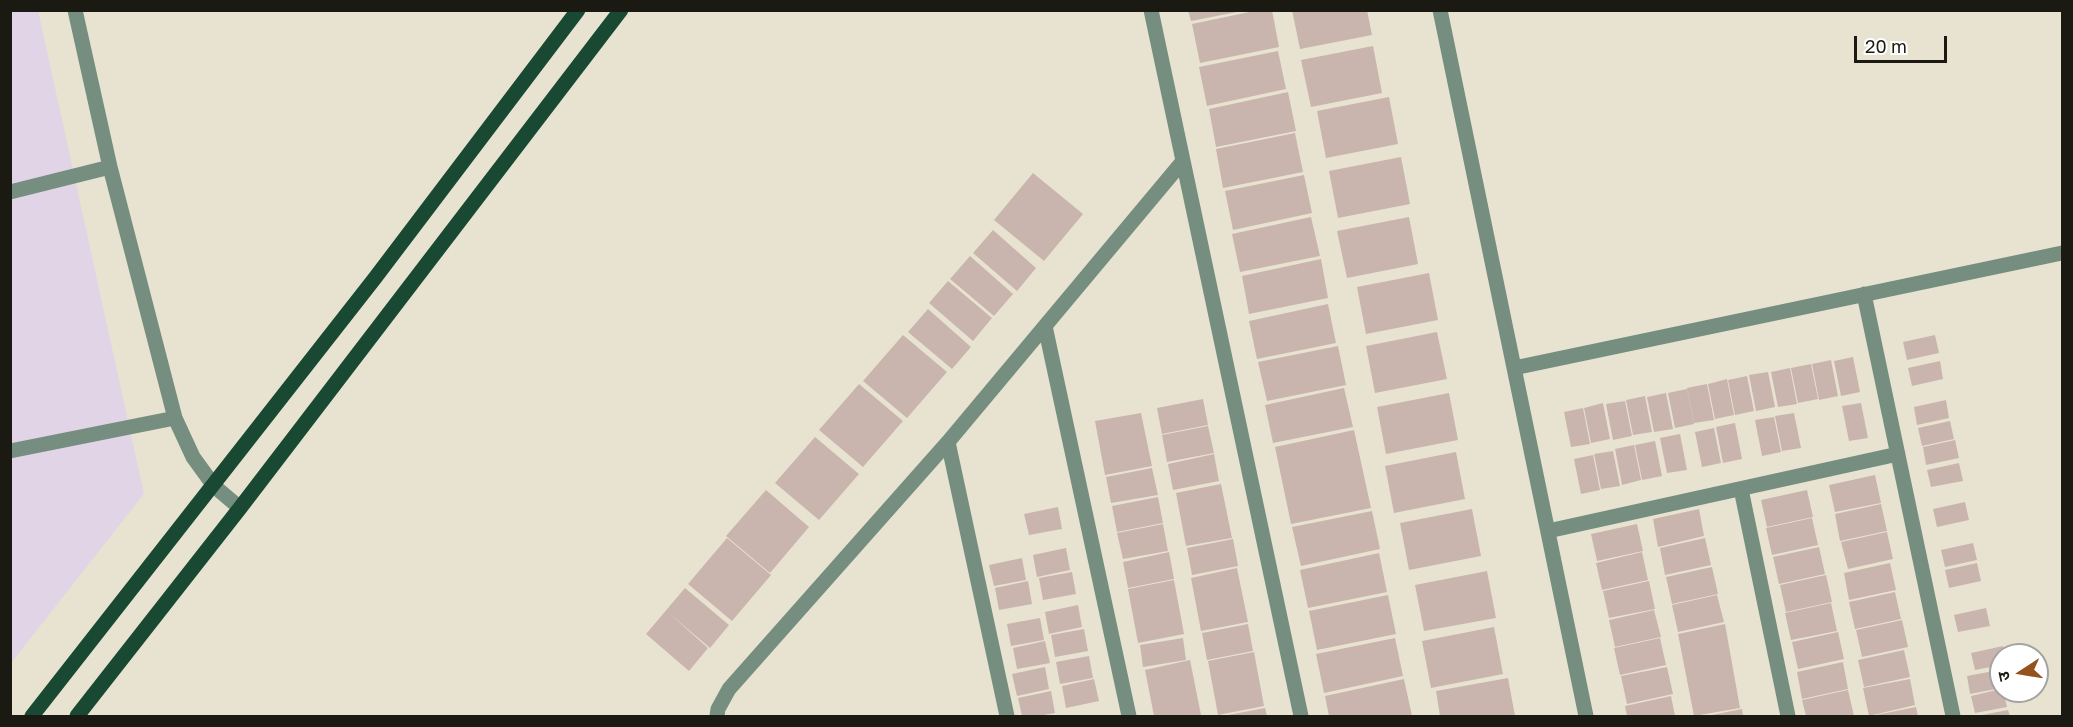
<!DOCTYPE html>
<html>
<head>
<meta charset="utf-8">
<style>
  body { margin:0 }
  #map { position:relative; width:2073px; height:727px; overflow:hidden; background:#e8e3d1; font-family:"Golos Text","Noto Sans Devanagari",sans-serif }
  canvas { display:block }
  .frame { position:absolute; inset:0; border:12px solid #1a1912; pointer-events:none }
  .north { position:absolute; left:1989px; top:643px; width:60px; height:60px; box-sizing:border-box; background:#fff; border:2px solid #a3a3a0; border-radius:50%; rotate:258deg; font-size:16px; font-weight:700; line-height:24px; text-align:center; color:#1a1912 }
  .north::after { content:''; display:block; margin:auto; width:21px; height:27px; background:#93521e; clip-path:polygon(50% 0,100% 100%,50% 72%,0 100%) }
  .scale { position:absolute; left:1854px; top:36px; width:93px; height:27px; box-sizing:border-box; border:3px solid #1a1912; border-top:0; padding-left:8px; font-size:18px; line-height:21px; white-space:nowrap; color:#1a1912; -webkit-text-stroke:4px #fff; paint-order:stroke }
</style>
</head>
<body>
<div id="map">
<canvas width="2073" height="727"></canvas>
<div class="frame"></div>
<div class="north">उ</div>
<div class="scale">20 m</div>
</div>
<script>
const ctx = document.querySelector('canvas').getContext('2d');
ctx.lineJoin = 'round';
function fillPath(path, color) { ctx.fillStyle = color; ctx.fill(path, 'evenodd'); }
const shape = rows => new Path2D(rows.map(r => 'M' + r).join(''));
function trace(path, color, width, dash) { ctx.strokeStyle = color; ctx.lineWidth = width; ctx.lineCap = dash ? 'butt' : 'round'; ctx.setLineDash(dash || []); ctx.stroke(path); }
const commercial = shape([
  [38,10,144,494,11,663,10,11]
]);
const building = shape([
  [1188,10,1237,10,1237,12,1191,21],
  [1259,10,1272,10,1279,47,1200,63,1192,24],
  [1292,10,1367,10,1372,35,1300,49],
  [1373,46,1382,93,1311,107,1301,60],
  [1278,51,1286,89,1207,106,1199,67],
  [1288,92,1296,131,1216,147,1209,109],
  [1389,97,1398,144,1326,158,1317,111],
  [1295,133,1303,172,1223,188,1216,149],
  [1401,157,1410,204,1338,218,1329,171],
  [1033,173,1083,214,1044,261,994,220],
  [1304,175,1312,213,1233,230,1225,191],
  [1311,217,1320,256,1240,272,1232,234],
  [1409,217,1418,264,1347,278,1337,231],
  [993,230,1036,268,1017,291,973,253],
  [970,256,1013,294,994,316,950,279],
  [1321,259,1328,298,1249,314,1242,276],
  [1429,273,1438,320,1366,334,1357,287],
  [948,281,992,318,973,341,929,303],
  [1328,304,1336,343,1257,359,1249,321],
  [928,309,971,347,952,369,908,332],
  [1437,332,1447,379,1375,393,1366,346],
  [903,335,947,372,907,418,863,381],
  [1935,335,1939,353,1907,360,1903,342],
  [1338,346,1346,385,1267,401,1258,362],
  [1853,357,1860,392,1841,396,1834,361],
  [1831,360,1838,396,1819,400,1812,364],
  [1940,361,1943,379,1912,386,1908,368],
  [1811,364,1818,399,1798,403,1791,368],
  [1790,368,1797,404,1778,407,1771,372],
  [1768,372,1775,407,1756,411,1749,375],
  [1747,376,1754,411,1735,415,1728,380],
  [1727,379,1734,415,1715,419,1708,384],
  [859,384,903,421,863,467,819,430],
  [1707,384,1714,420,1694,423,1687,388],
  [1344,388,1353,427,1273,443,1265,405],
  [1687,389,1694,424,1675,428,1668,393],
  [1449,393,1458,440,1386,454,1377,407],
  [1666,393,1673,429,1654,432,1647,397],
  [1645,396,1652,432,1633,435,1626,400],
  [1203,399,1208,425,1162,434,1157,408],
  [1946,400,1949,418,1917,425,1914,407],
  [1625,401,1632,436,1613,440,1606,404],
  [1603,403,1610,439,1591,443,1584,408],
  [1861,403,1868,438,1849,441,1842,406],
  [1583,408,1590,444,1571,447,1564,412],
  [1141,413,1152,466,1105,475,1095,421],
  [1794,413,1801,448,1782,451,1775,416],
  [1774,417,1781,452,1762,456,1755,420],
  [1950,421,1954,439,1922,446,1918,428],
  [1735,423,1742,459,1723,463,1716,427],
  [1208,426,1214,453,1167,462,1162,435],
  [1714,428,1721,463,1702,467,1695,432],
  [1354,430,1371,508,1291,524,1275,447],
  [1680,434,1687,470,1667,473,1660,438],
  [815,437,859,474,819,520,775,483],
  [1955,440,1959,458,1926,465,1923,447],
  [1655,441,1662,476,1642,480,1635,445],
  [1634,445,1641,480,1622,485,1615,449],
  [1613,451,1620,486,1601,489,1594,454],
  [1456,452,1465,499,1394,513,1385,466],
  [1214,454,1219,481,1173,490,1168,464],
  [1593,455,1600,490,1581,494,1574,459],
  [1959,463,1963,481,1931,487,1927,470],
  [1152,468,1158,495,1111,503,1106,477],
  [1875,475,1881,503,1835,512,1829,485],
  [1221,484,1232,538,1186,546,1176,493],
  [766,490,809,527,770,573,726,536],
  [1807,490,1813,517,1767,527,1761,500],
  [1158,497,1163,523,1117,532,1112,506],
  [1965,502,1969,520,1937,527,1933,509],
  [1881,504,1887,531,1840,541,1835,514],
  [1058,507,1062,529,1029,535,1024,514],
  [1472,509,1481,556,1409,570,1400,523],
  [1699,509,1704,536,1658,547,1653,519],
  [1372,511,1380,549,1301,566,1292,527],
  [1812,518,1818,545,1772,555,1766,528],
  [1163,524,1168,551,1123,559,1117,533],
  [1637,524,1643,551,1597,561,1591,534],
  [1887,532,1893,559,1848,569,1841,542],
  [727,538,771,575,732,621,688,584],
  [1705,538,1711,565,1665,575,1660,548],
  [1233,539,1238,566,1192,575,1187,548],
  [1973,543,1977,560,1945,567,1941,550],
  [1819,547,1825,574,1779,584,1773,557],
  [1066,548,1070,570,1037,577,1033,555],
  [1169,552,1174,579,1128,588,1123,562],
  [1642,552,1648,580,1602,590,1596,563],
  [1379,553,1387,592,1308,608,1300,570],
  [1022,558,1026,580,994,586,989,565],
  [1890,563,1896,590,1849,600,1844,573],
  [1977,563,1981,581,1949,588,1945,570],
  [1712,567,1718,594,1672,604,1666,577],
  [1237,568,1248,622,1201,631,1191,578],
  [1487,571,1496,618,1424,631,1415,585],
  [1072,572,1076,594,1043,600,1039,578],
  [1826,575,1832,602,1786,612,1780,585],
  [1174,580,1184,634,1138,643,1128,589],
  [1028,581,1032,604,999,610,995,588],
  [1649,581,1655,609,1609,618,1603,591],
  [685,588,729,625,710,648,670,614,708,648,689,671,646,634],
  [1895,592,1901,619,1855,629,1849,602],
  [1388,595,1396,634,1317,650,1309,611],
  [1717,595,1724,622,1678,632,1672,605],
  [1831,603,1837,631,1791,640,1785,613],
  [1078,605,1082,627,1049,634,1045,612],
  [1986,608,1990,626,1958,632,1954,615],
  [1654,610,1661,637,1615,647,1609,620],
  [1040,618,1044,640,1011,646,1007,624],
  [1902,620,1908,647,1862,657,1856,630],
  [1248,624,1253,651,1207,660,1202,633],
  [1725,624,1740,708,1694,716,1678,634],
  [1494,627,1503,674,1431,688,1422,641],
  [1084,629,1088,651,1055,657,1051,635],
  [1838,632,1844,659,1798,669,1792,642],
  [1183,638,1186,660,1143,667,1140,645],
  [1395,638,1403,676,1324,693,1316,654],
  [1660,638,1666,665,1620,675,1614,648],
  [1045,641,1050,663,1017,669,1013,648],
  [2003,646,2005,655,2001,655,2001,665,1975,670,1971,653],
  [1904,650,1910,677,1864,687,1858,660],
  [1254,652,1264,706,1218,715,1208,661],
  [1089,656,1093,678,1060,684,1056,662],
  [1190,660,1201,715,1154,716,1145,670],
  [1843,662,1848,689,1802,699,1797,672],
  [1045,667,1049,689,1017,696,1012,674],
  [1667,667,1673,694,1627,704,1621,676],
  [1999,670,2001,688,1970,694,1967,676],
  [1508,678,1515,716,1440,716,1436,691],
  [1094,679,1099,701,1066,708,1062,686],
  [1404,679,1412,716,1329,716,1325,696],
  [1910,679,1915,705,1869,716,1863,688],
  [2001,689,2003,691,2007,707,1975,713,1971,696],
  [1848,690,1854,716,1806,716,1802,700],
  [1051,691,1055,713,1038,716,1022,716,1018,698],
  [1671,696,1675,716,1627,716,1625,706],
  [1916,707,1918,716,1876,716,1876,715],
  [1265,708,1267,716,1228,716,1228,715],
  [1742,709,1743,716,1712,716,1712,715],
  [2008,710,2010,716,1982,716,1982,715]
]);
const minor = shape([
  [75,10,110,167,175,418,193,457,214,486,240,508],
  [1151,10,1301,716],
  [1440,10,1586,716],
  [10,192,110,167],
  [1864,294,1953,716],
  [1045,326,1129,716],
  [1514,368,2062,253],
  [948,442,1007,716],
  [10,451,175,418],
  [1741,489,1788,716],
  [1548,531,1898,454],
  [717,716,718,709,729,689,948,442,1183,161]
]);
const major = shape([
  [32,716,375,278,578,10],
  [77,716,240,508,621,10]
]);
fillPath(commercial, '#e1d4e7');
fillPath(building, '#c9b5ae');
trace(minor, '#768e80', 15);
trace(major, '#194932', 15);
</script>
</body>
</html>
